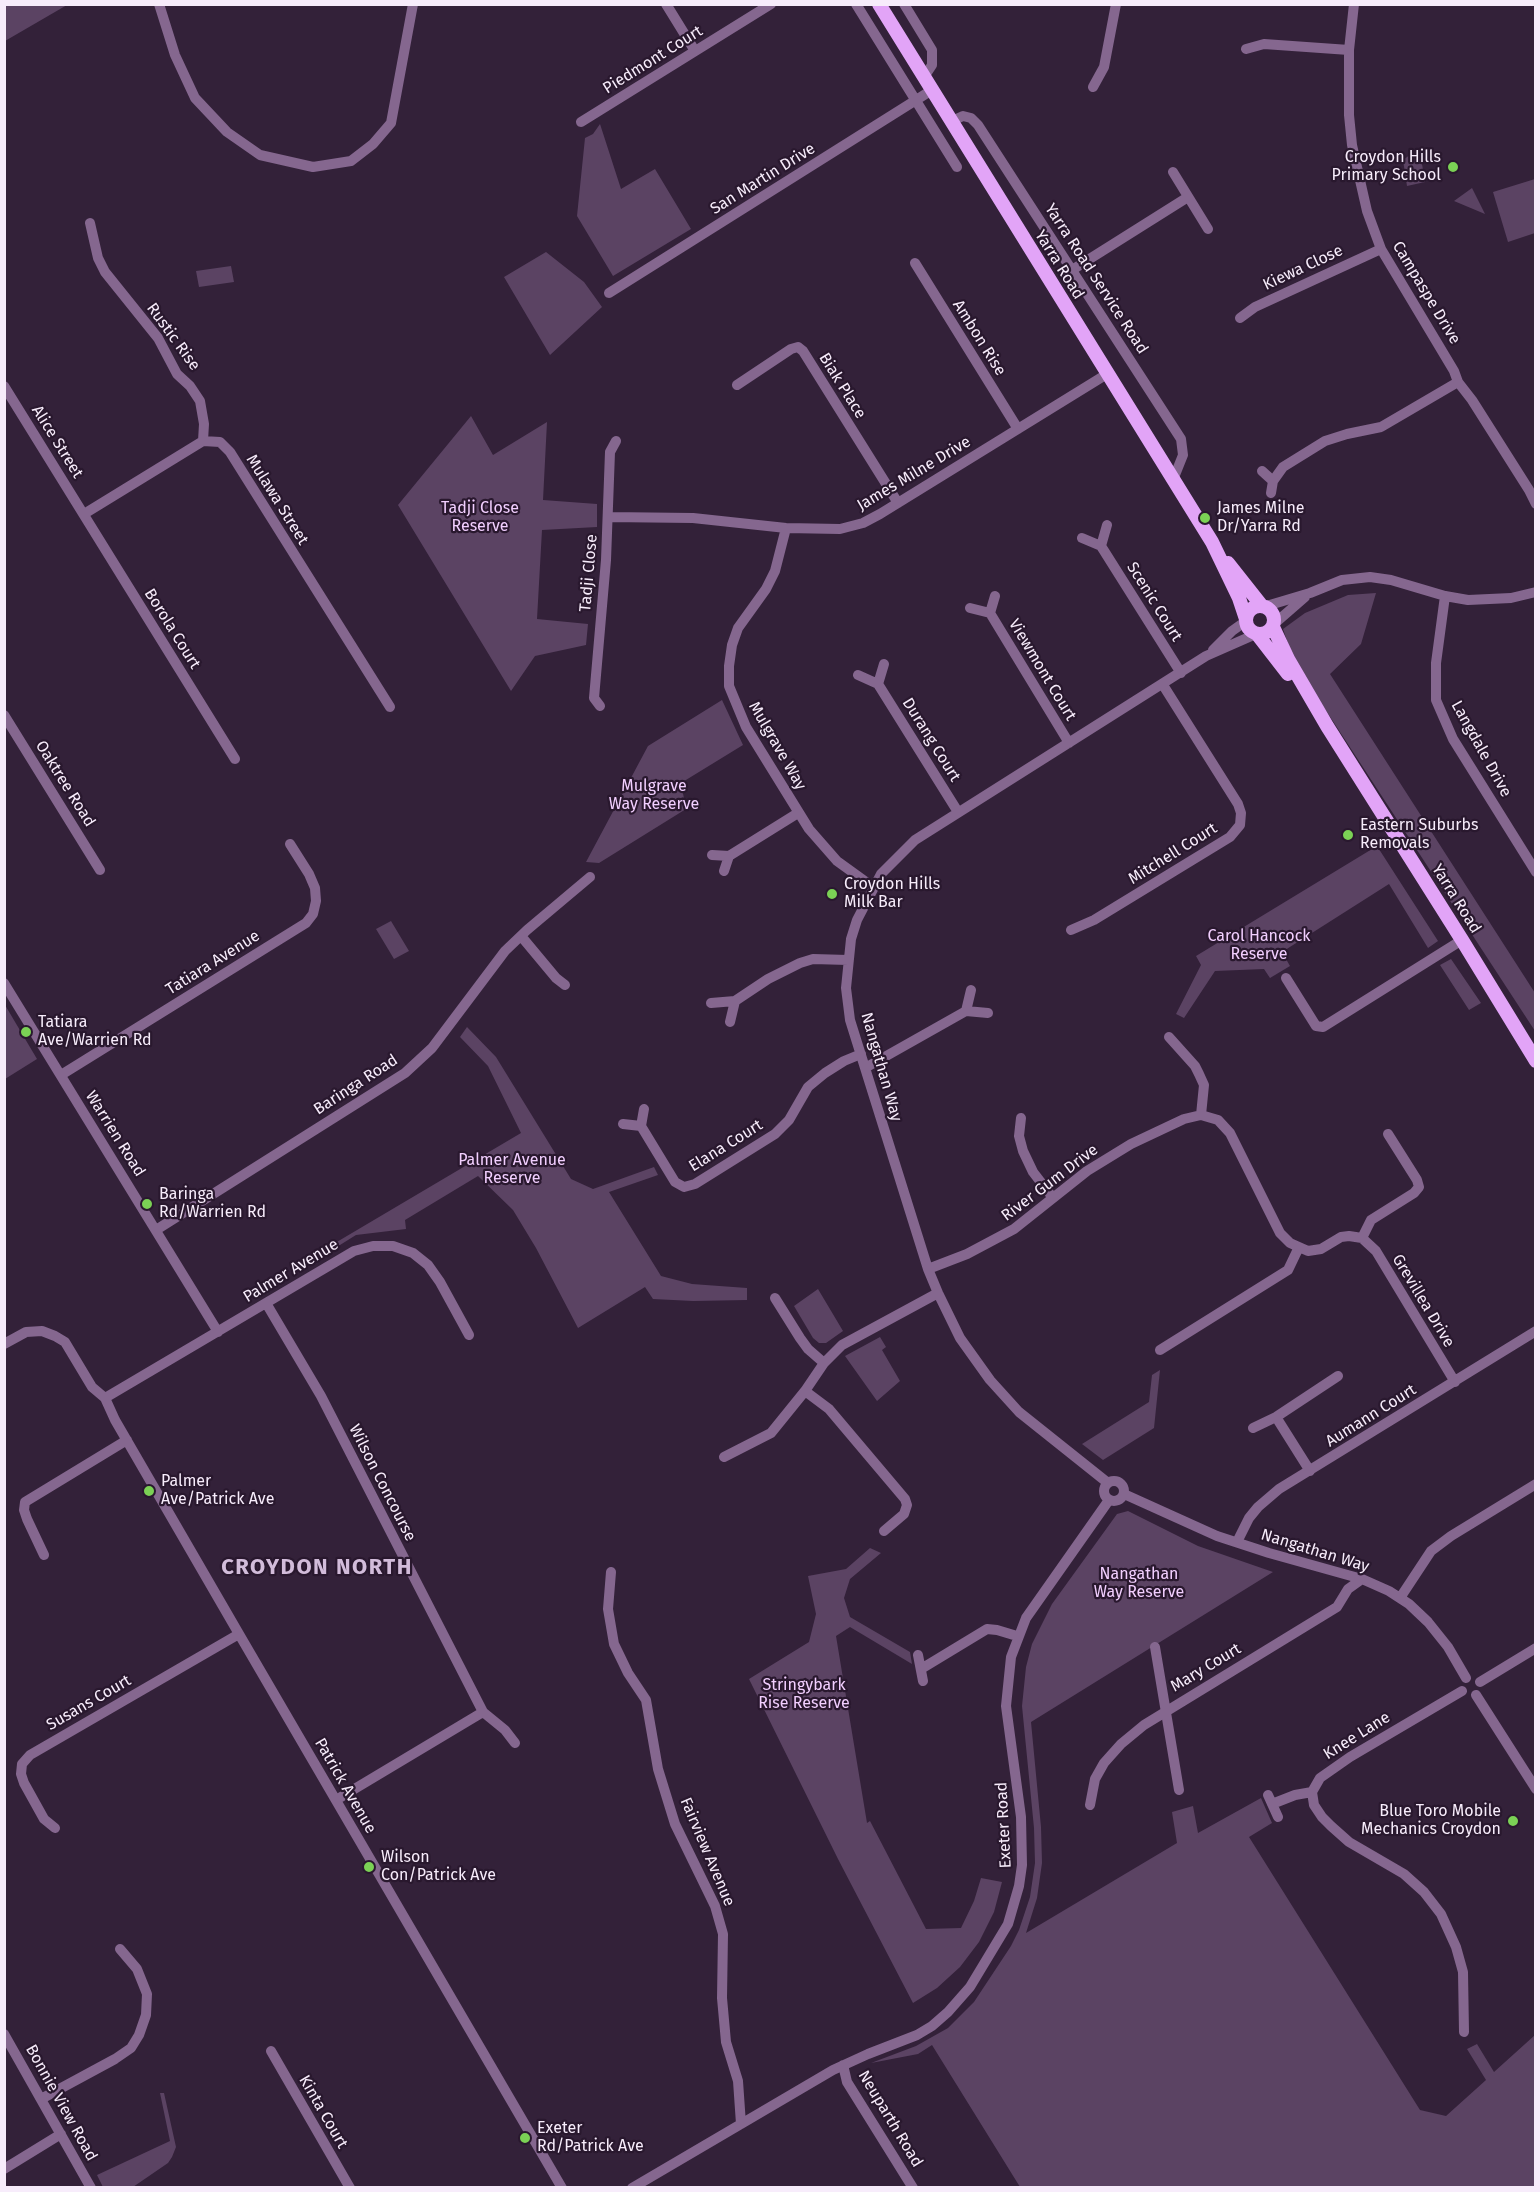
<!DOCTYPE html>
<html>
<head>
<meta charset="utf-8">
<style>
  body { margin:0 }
  #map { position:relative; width:1540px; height:2192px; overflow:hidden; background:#332139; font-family:"Fira Sans",sans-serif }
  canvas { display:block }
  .frame { position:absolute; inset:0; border:6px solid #f7ecfb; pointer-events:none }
</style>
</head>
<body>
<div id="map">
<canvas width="1540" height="2192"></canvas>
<div class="frame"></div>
</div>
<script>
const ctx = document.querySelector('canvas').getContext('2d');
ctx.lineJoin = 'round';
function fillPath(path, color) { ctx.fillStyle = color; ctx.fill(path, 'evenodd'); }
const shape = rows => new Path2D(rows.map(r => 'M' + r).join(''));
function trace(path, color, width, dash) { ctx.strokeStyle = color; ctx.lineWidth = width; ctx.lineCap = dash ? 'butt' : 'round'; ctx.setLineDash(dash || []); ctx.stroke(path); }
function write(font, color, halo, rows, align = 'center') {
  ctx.font = font + ' "Fira Sans",sans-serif'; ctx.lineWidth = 4.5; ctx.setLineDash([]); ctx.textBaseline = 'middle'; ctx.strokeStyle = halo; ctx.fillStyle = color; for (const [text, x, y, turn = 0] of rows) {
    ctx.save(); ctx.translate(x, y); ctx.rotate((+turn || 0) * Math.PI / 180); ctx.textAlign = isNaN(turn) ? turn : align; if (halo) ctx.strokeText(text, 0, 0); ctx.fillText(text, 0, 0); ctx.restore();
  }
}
const green = shape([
  [5,4,67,4,67,5,5,41],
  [600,124,621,189,655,169,691,229,613,276,577,216,585,138,593,134],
  [1420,152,1425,182,1407,186,1403,160,1411,154],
  [1535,179,1535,233,1508,242,1493,192],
  [1472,188,1485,214,1454,201],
  [546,252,584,282,602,307,550,355,504,277],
  [231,266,234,282,199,287,196,271],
  [471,416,493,455,547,422,543,500,597,504,597,527,542,530,537,619,588,624,586,645,535,656,511,691,398,505],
  [1376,593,1361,644,1330,674,1535,993,1535,1031,1310,686,1292,655,1283,629,1305,613,1348,595],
  [722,700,743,745,681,783,686,809,599,863,586,862,648,746],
  [1377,846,1438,941,1428,948,1389,884,1282,952,1290,966,1270,978,1264,969,1215,971,1184,1018,1176,1014,1201,965,1196,956],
  [391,921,409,951,394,959,376,929],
  [1451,959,1481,1003,1469,1010,1440,965],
  [5,1005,37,1059,5,1079,4,1079],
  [467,1027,496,1057,571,1179,593,1189,654,1167,658,1175,609,1192,661,1276,692,1284,747,1288,747,1300,693,1301,653,1299,645,1287,578,1328,536,1248,513,1210,478,1176,405,1220,406,1229,356,1235,332,1250,330,1246,521,1133,488,1066,460,1037],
  [818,1289,843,1331,826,1343,819,1343,813,1338,794,1306],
  [880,1337,886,1347,882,1350,900,1381,877,1401,845,1356],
  [1160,1370,1154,1428,1103,1460,1082,1444,1149,1402,1152,1375],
  [1128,1511,1198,1546,1273,1572,1031,1722,1041,1827,1042,1863,1037,1898,1026,1933,1177,1843,1172,1812,1193,1806,1198,1833,1261,1798,1272,1823,1249,1837,1420,2110,1446,2116,1486,2080,1467,2049,1477,2044,1494,2072,1535,2035,1535,2187,1020,2187,932,2045,918,2054,871,2063,916,2046,948,2028,974,2002,1011,1946,1019,1930,1030,1897,1035,1863,1034,1828,1022,1706,1026,1667,1032,1644,1052,1604,1117,1514],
  [870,1548,881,1553,850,1579,844,1598,850,1617,910,1652,912,1664,850,1627,836,1636,867,1823,870,1821,926,1929,961,1928,974,1901,981,1878,1002,1882,994,1912,979,1942,960,1967,937,1988,913,2003,838,1859,749,1679,809,1642,816,1614,808,1576,846,1569],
  [160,2093,164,2093,176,2147,172,2157,168,2163,133,2187,103,2187,97,2175,170,2141]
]);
const minor = shape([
  [159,4,175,55,195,98,227,132,260,155,313,167,351,161,373,144,391,123,413,4],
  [666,4,695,51],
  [856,4,957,167],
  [904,4,932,50,932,65,924,77],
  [1354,4,1349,50,1349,115,1352,145,1367,211,1381,249,1454,371,1458,382,1472,400,1529,490,1536,504],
  [1246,49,1264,44,1349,50],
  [1093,87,1104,67,1116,4],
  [952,121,963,116,971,118,978,125,1181,439,1183,455,1173,480],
  [581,122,771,4],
  [1173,172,1208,229],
  [90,223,98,258,105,272,158,338,177,374,190,386,200,401,204,424,203,441],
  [915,263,1018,429],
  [1072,270,1188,197],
  [609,293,932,90],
  [1240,318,1255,307,1381,249],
  [737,385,791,349,798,347,803,351,898,503],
  [4,386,235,759],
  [1262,471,1273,481,1271,493],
  [1273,481,1283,467,1325,441,1347,434,1381,427,1458,382],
  [84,514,203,441,220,442,230,452,390,707],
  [608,517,693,518,786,528,840,529,863,523,880,514,1107,374],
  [786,528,775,571,766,589,738,628,732,645,729,666,729,686,746,727,809,829,837,861,873,887],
  [1082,538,1101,546,1107,525],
  [1101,546,1181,673],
  [1445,596,1436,663,1436,700,1453,739,1536,872],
  [1263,607,1310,593,1342,580,1370,577,1391,580,1445,596,1468,600,1511,598,1536,592],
  [970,608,990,613,995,596],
  [990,613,1069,743],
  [1274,624,1305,597],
  [1213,650,1232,631,1246,621],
  [858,675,878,684,884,664],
  [878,684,958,812],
  [600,706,594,698,606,560,610,452,616,441],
  [4,715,100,870],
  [712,855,729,856,724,871],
  [729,856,798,813],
  [1071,930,1094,920,1230,837,1240,825,1241,813,1238,804,1163,685],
  [521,936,556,978,565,985],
  [1286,978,1316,1026,1323,1027,1462,940],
  [4,983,218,1332],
  [971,990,966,1011,988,1013],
  [735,1001,768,979,800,963,813,959,848,960],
  [711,1003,735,1001,730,1022],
  [1169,1037,1195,1066,1199,1074,1204,1085,1201,1115],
  [865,1068,966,1011],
  [61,1075,306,923,313,914,316,901,315,888,309,874,290,844],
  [1021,1118,1019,1136,1023,1151,1033,1172,1053,1198],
  [623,1124,641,1126,644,1109],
  [641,1126,675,1182,684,1187,695,1184,775,1134,789,1120,808,1087,825,1073,844,1061,861,1054],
  [156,1230,405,1073,432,1048,505,951,527,930,590,877],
  [1362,1238,1371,1220,1414,1193,1419,1187,1417,1180,1388,1134],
  [928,1269,967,1254,1014,1229,1087,1171,1131,1144,1184,1119,1201,1115,1218,1120,1230,1133,1280,1233,1290,1243,1308,1251,1321,1249,1341,1237,1349,1236,1362,1238,1376,1251,1455,1382],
  [775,1298,800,1338,808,1349,824,1363],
  [266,1303,321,1396,483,1712,505,1730,515,1743],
  [4,1344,26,1332,42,1331,55,1336,65,1342,92,1387,105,1398],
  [1160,1350,1288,1270,1299,1247],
  [805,1391,829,1409,905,1499,907,1505,904,1514,884,1531],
  [105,1398,115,1420,239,1634,562,2188],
  [105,1398,354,1251,373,1246,393,1246,413,1253,428,1265,440,1282,469,1335],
  [1276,1417,1310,1471],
  [1253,1428,1276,1417,1338,1376],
  [724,1457,771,1433,805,1391,824,1363,842,1345,938,1293],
  '1104 1491a10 10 0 1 1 20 0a10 10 0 1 1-20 0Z',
  [1108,1483,1019,1412,990,1380,960,1338,938,1293,928,1269,850,1020,846,988,851,939,857,920,881,874,915,840,1206,656,1256,634],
  [1124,1494,1217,1536,1269,1553,1362,1579,1389,1591,1409,1604,1428,1622,1448,1647,1466,1678],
  [1237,1542,1249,1518,1258,1507,1279,1489,1536,1331],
  [44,1555,27,1519,24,1510,25,1502,127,1440],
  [611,1572,608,1609,614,1644,628,1673,646,1700,658,1769,675,1824,715,1906,723,1934,722,1998,726,2042,738,2081,741,2124],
  [1400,1598,1431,1551,1451,1536,1536,1484],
  [1155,1647,1179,1790],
  [918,1655,923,1681],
  [921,1669,987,1629,997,1630,1017,1636],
  [1480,1682,1536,1648],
  [1476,1695,1536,1789],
  [1312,1792,1314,1805,1322,1817,1331,1826,1349,1842,1404,1874,1424,1892,1441,1914,1456,1947,1463,1972,1464,2032],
  [1268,1795,1278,1817],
  [336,1800,483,1712],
  [1272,1804,1295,1795,1312,1792,1320,1778,1350,1757,1462,1691],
  [1090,1805,1095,1779,1104,1763,1121,1744,1144,1725,1337,1607,1348,1589,1362,1579],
  [55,1828,44,1819,24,1783,21,1774,22,1764,30,1755,239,1634],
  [4,2034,91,2188],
  [271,2051,350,2188],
  [843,2065,847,2082,913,2188],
  [41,2099,115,2059,131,2048,139,2035,146,2015,147,1994,137,1969,120,1949],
  [4,2169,61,2134],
  [632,2188,833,2070,868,2054,917,2035,932,2026,948,2012,970,1987,1008,1924,1019,1886,1022,1865,1021,1817,1006,1706,1011,1657,1026,1618,1109,1500]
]);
const major = shape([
  [879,4,1212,542,1239,598,1246,619],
  [1228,563,1262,606],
  '1246 620a14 14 0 1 1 28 0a14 14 0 1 1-28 0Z',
  [1273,627,1288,659,1327,726,1462,940,1536,1061],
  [1257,634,1288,674]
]);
const markers = [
  [1453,167,6,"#7bd155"],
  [1205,518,6,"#7bd155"],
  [1348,835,6,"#7bd155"],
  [832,894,6,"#7bd155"],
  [26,1032,6,"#7bd155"],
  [147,1204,6,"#7bd155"],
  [149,1491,6,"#7bd155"],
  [1513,1821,6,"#7bd155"],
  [369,1867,6,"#7bd155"],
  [525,2138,6,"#7bd155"]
];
const streetNames = [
  ["Piedmont Court",653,60,-32],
  ["San Martin Drive",763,179,-32],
  ["Yarra Road",1059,265,58],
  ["Kiewa Close",1303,268,-25],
  ["Yarra Road Service Road",1096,279,57],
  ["Campaspe Drive",1426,293,59],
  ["Rustic Rise",173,337,54],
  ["Ambon Rise",979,338,58],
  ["Biak Place",842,386,58],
  ["Alice Street",57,442,58],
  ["James Milne Drive",914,474,-31],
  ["Mulawa Street",277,500,58],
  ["Tadji Close",589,573,-85],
  ["Scenic Court",1154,602,58],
  ["Borola Court",172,629,58],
  ["Viewmont Court",1042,670,59],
  ["Durang Court",931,740,58],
  ["Mulgrave Way",777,746,60],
  ["Langdale Drive",1481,749,61],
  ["Oaktree Road",65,784,58],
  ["Mitchell Court",1173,854,-32],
  ["Yarra Road",1456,899,58],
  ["Tatiara Avenue",213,963,-32],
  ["Nangathan Way",881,1067,74],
  ["Baringa Road",356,1085,-33],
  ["Warrien Road",115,1134,58],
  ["Elana Court",726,1146,-32],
  ["River Gum Drive",1050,1183,-37],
  ["Palmer Avenue",291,1271,-31],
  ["Grevillea Drive",1423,1301,59],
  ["Aumann Court",1371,1416,-32],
  ["Wilson Concourse",382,1483,63],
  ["Nangathan Way",1315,1551,17],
  ["Mary Court",1206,1668,-31],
  ["Susans Court",89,1703,-30],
  ["Knee Lane",1357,1736,-32],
  ["Patrick Avenue",345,1786,60],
  ["Exeter Road",1004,1825,-93],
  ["Fairview Avenue",707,1852,67],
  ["Bonnie View Road",61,2103,61],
  ["Kinta Court",323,2112,60],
  ["Neuparth Road",890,2119,59]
];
const poiNames = [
  ["Croydon Hills",1441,158,"right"],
  ["Primary School",1441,176,"right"],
  ["James Milne",1217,509],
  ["Dr/Yarra Rd",1217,527],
  ["Eastern Suburbs",1360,826],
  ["Removals",1360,844],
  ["Croydon Hills",844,885],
  ["Milk Bar",844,903],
  ["Tatiara",38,1023],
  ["Ave/Warrien Rd",38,1041],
  ["Baringa",159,1195],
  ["Rd/Warrien Rd",159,1213],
  ["Palmer",161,1482],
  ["Ave/Patrick Ave",161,1500],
  ["Blue Toro Mobile",1501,1812,"right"],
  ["Mechanics Croydon",1501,1830,"right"],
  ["Wilson",381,1858],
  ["Con/Patrick Ave",381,1876],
  ["Exeter",537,2129],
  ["Rd/Patrick Ave",537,2147]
];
const parkNames = [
  ["Tadji Close",480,509],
  ["Reserve",480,527],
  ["Mulgrave",654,787],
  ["Way Reserve",654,805],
  ["Carol Hancock",1259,937],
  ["Reserve",1259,955],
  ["Palmer Avenue",512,1161],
  ["Reserve",512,1179],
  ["Nangathan",1139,1575],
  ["Way Reserve",1139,1593],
  ["Stringybark",804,1686],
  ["Rise Reserve",804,1704]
];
const districtNames = [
  ["CROYDON NORTH",317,1568]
];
fillPath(green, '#5b4363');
trace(minor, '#85678f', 10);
trace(major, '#e2a4f7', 14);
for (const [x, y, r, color] of markers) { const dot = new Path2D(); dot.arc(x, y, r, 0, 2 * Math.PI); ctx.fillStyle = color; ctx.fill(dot); trace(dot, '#29182e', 2); }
write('16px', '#f7ecfb', '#29182e', streetNames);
write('16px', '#f7ecfb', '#29182e', poiNames, 'left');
write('16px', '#f2cfff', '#29182e', parkNames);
ctx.letterSpacing = '1.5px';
write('bold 22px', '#d2bcda', '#29182e', districtNames);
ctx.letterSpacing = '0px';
</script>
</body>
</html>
